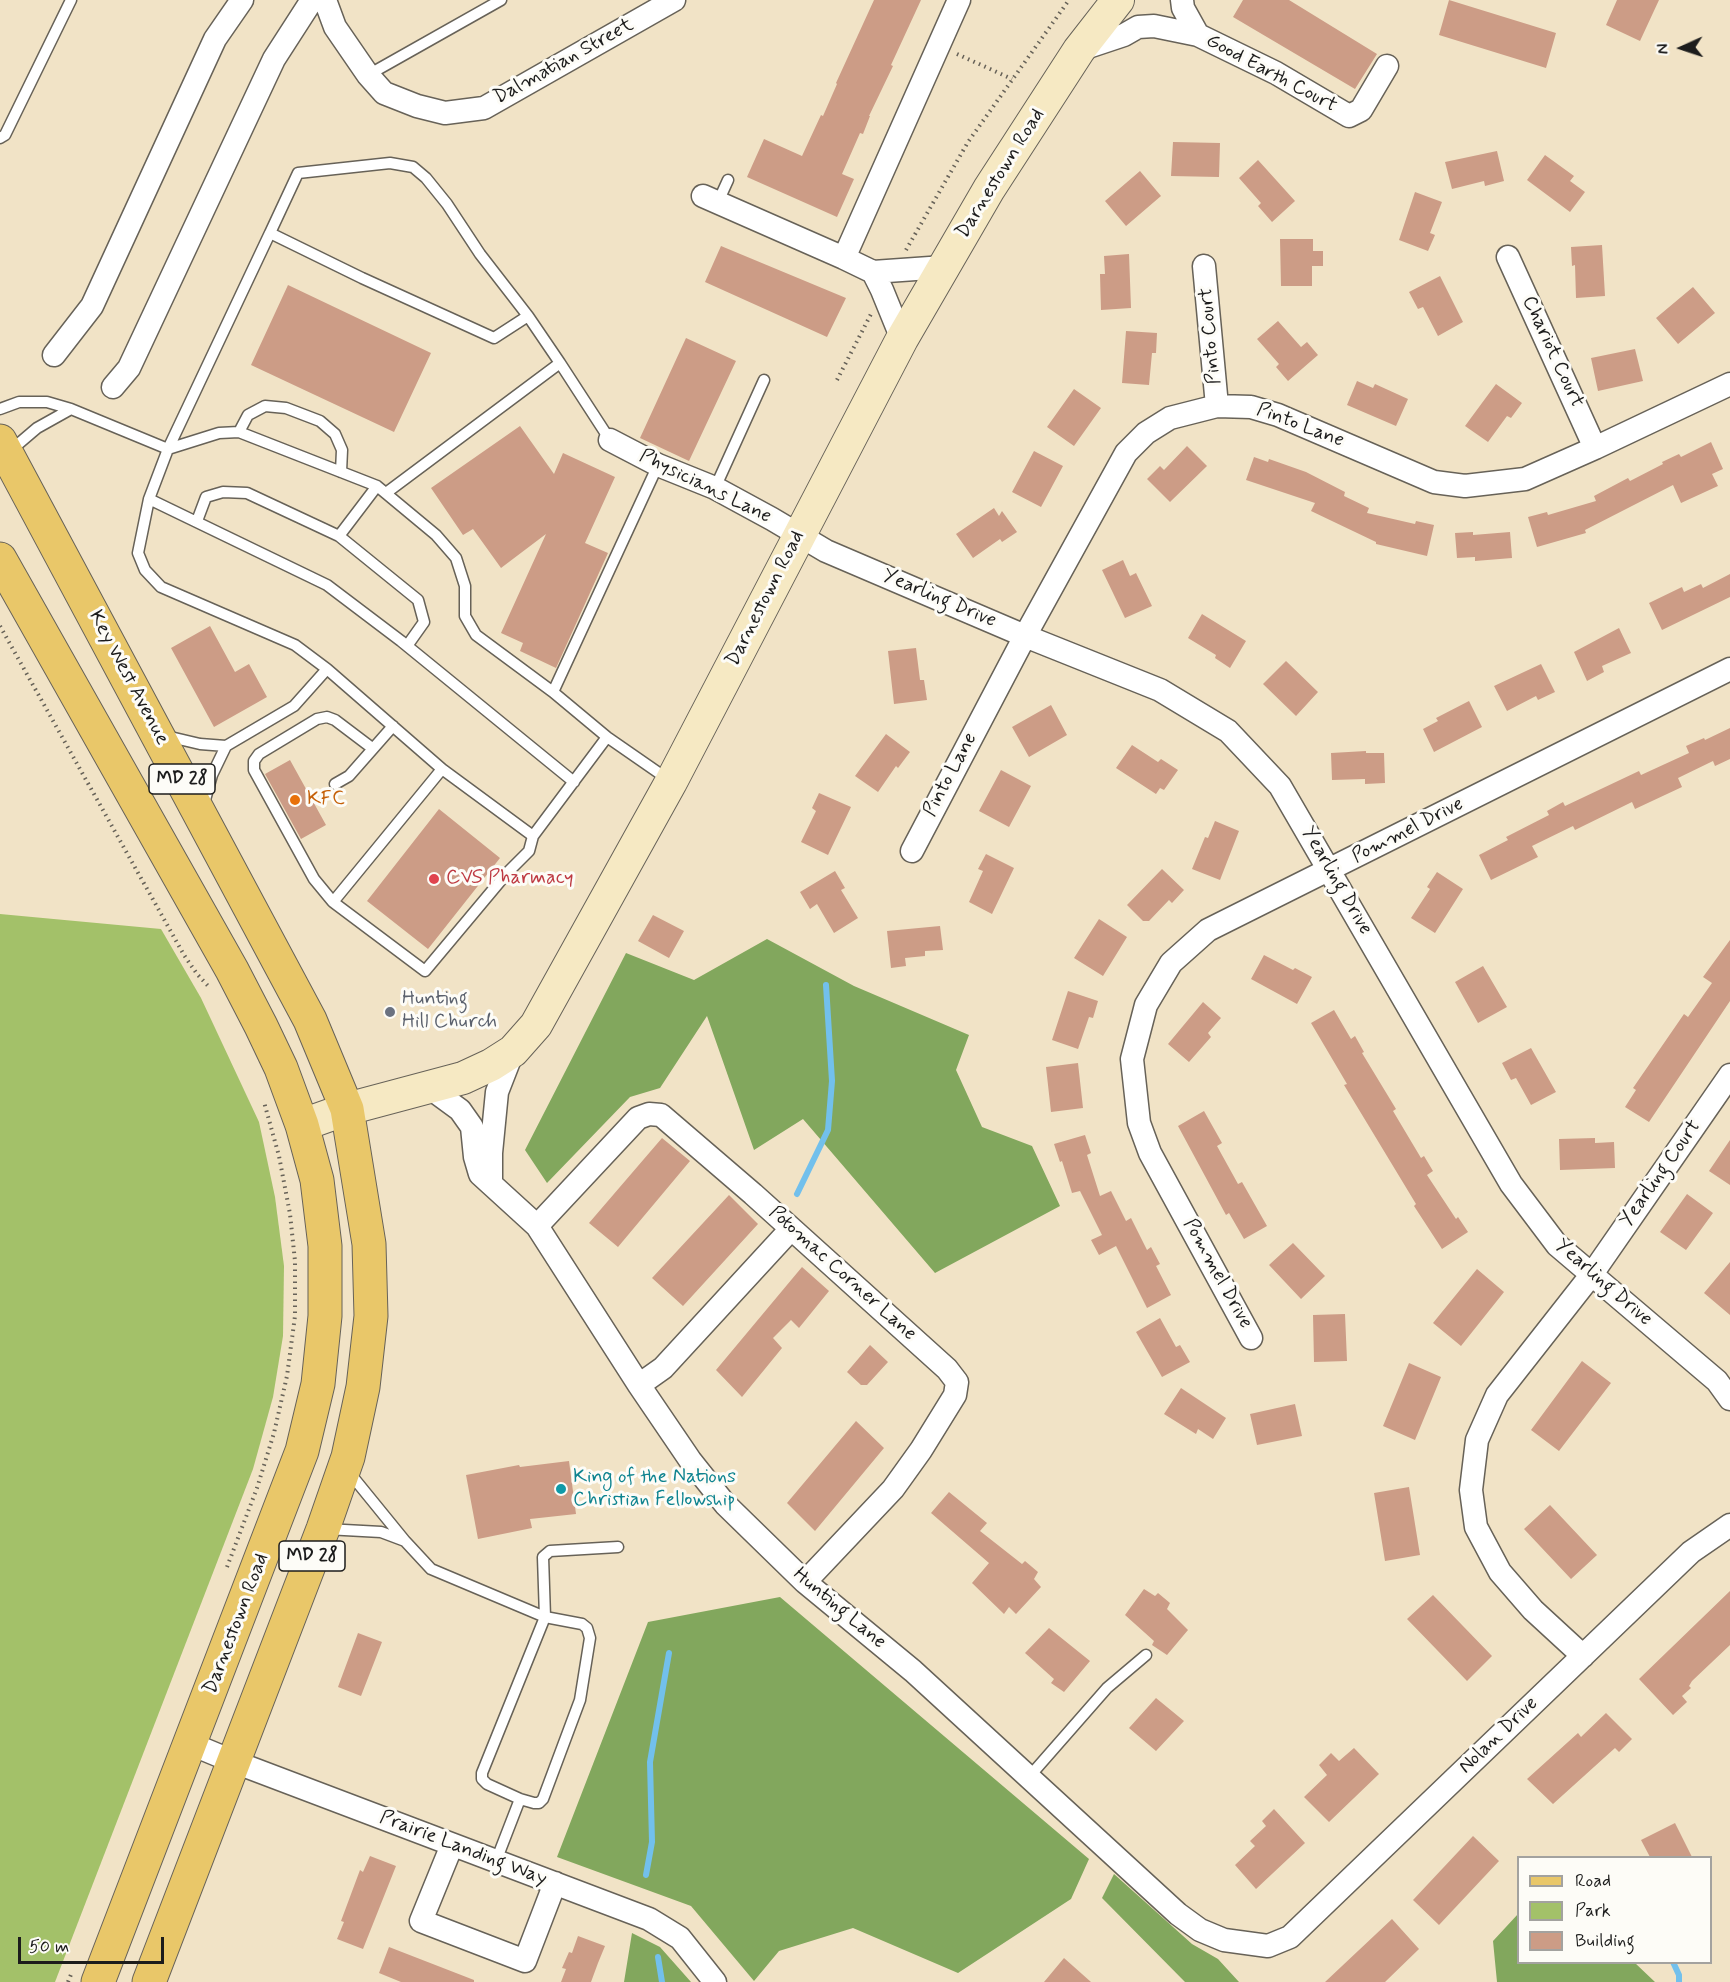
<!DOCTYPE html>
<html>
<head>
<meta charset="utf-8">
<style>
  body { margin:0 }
  #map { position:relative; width:1730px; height:1982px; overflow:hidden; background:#f1e3c6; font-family:Mynerve,sans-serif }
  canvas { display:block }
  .legend { position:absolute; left:1517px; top:1856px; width:195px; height:108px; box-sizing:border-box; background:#fdfcf7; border:2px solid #a3a29f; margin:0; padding:8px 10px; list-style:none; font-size:18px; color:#1c1c1c }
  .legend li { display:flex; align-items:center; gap:12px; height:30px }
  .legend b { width:30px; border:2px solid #a3a29f }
  .north { position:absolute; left:1652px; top:18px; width:60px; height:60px; -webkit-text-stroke:4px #fdfcf7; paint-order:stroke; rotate:267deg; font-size:16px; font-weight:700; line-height:24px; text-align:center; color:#1c1c1c }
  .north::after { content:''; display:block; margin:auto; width:21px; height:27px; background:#1c1c1c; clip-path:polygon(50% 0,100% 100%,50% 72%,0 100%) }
  .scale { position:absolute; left:18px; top:1937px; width:146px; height:27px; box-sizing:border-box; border:3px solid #1c1c1c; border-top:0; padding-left:8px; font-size:18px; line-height:21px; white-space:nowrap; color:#1c1c1c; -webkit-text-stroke:4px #fdfcf7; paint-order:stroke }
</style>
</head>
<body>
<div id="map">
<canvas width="1730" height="1982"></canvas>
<ul class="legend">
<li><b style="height:8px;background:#e9c769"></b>Road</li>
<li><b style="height:16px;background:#a3c169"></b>Park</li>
<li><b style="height:16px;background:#cc9c86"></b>Building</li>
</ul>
<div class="north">N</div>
<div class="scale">50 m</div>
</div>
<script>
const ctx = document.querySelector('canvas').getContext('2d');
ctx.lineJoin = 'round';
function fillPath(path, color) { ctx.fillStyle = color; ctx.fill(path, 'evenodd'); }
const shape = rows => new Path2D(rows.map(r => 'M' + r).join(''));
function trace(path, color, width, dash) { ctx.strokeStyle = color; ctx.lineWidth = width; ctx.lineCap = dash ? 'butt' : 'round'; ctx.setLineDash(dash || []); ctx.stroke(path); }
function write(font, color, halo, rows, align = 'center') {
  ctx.font = font + ' Mynerve,sans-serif'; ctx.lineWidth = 6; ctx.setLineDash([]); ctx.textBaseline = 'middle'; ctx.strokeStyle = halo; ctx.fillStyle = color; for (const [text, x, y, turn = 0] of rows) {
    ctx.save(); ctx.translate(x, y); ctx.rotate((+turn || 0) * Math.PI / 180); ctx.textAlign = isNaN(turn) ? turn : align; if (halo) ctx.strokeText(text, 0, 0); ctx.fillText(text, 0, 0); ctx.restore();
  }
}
const green = shape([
  [0,914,161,929,201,998,259,1122,275,1197,284,1266,283,1336,273,1397,253,1469,55,1982,0,1982]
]);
const forest = shape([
  [767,939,854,986,969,1035,956,1070,982,1127,1032,1146,1060,1206,935,1273,803,1119,754,1150,707,1016,660,1088,630,1097,547,1183,525,1150,626,953,694,980],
  [780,1597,1089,1859,1071,1899,958,1973,853,1928,779,1951,754,1981,691,1906,557,1857,648,1622],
  [1114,1874,1192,1944,1218,1959,1239,1982,1185,1982,1102,1898],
  [1518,1914,1518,1962,1635,1963,1655,1982,1497,1982,1493,1941],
  [632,1933,660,1947,691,1982,624,1982]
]);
const stream = shape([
  [797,1194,828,1130,832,1081,826,985],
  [646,1875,652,1842,650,1762,669,1653],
  [658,1957,662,1982],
  [1673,1962,1679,1975,1679,1982]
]);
const building = shape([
  [874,0,921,0,891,65,893,66,869,116,870,116,863,134,860,133,842,174,854,179,837,217,747,177,764,139,802,156,821,115,823,116,837,84,836,83],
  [1243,0,1289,0,1377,54,1355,89,1233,17],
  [1449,0,1556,33,1546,68,1439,35],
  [1617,0,1659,0,1640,41,1606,25],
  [1173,142,1220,143,1219,177,1171,176],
  [1497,151,1504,181,1485,186,1484,181,1452,189,1445,162],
  [1545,155,1574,176,1570,181,1585,192,1570,212,1527,180],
  [1258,160,1295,201,1272,222,1258,206,1261,203,1239,178],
  [1140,171,1161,196,1126,226,1105,201],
  [1415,192,1442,202,1430,233,1435,235,1428,251,1399,240],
  [1280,239,1313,239,1313,251,1323,251,1323,266,1312,266,1312,286,1281,286],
  [1602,245,1605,296,1576,298,1575,265,1572,266,1571,247],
  [721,246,846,298,827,337,705,282],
  [1129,254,1131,308,1101,310,1100,274,1105,274,1104,256],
  [1440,276,1463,322,1438,336,1423,307,1418,309,1409,292],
  [288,285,431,353,394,432,251,365],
  [1693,287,1715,313,1678,344,1656,318],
  [1278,321,1301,347,1307,342,1318,355,1288,381,1276,367,1279,364,1257,339],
  [1126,331,1157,333,1156,353,1152,353,1149,385,1122,383],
  [686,338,736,361,689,461,640,438],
  [1635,349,1643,381,1598,391,1591,358],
  [1357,381,1373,388,1375,384,1408,399,1396,426,1347,405],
  [1496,384,1522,403,1511,418,1507,416,1488,442,1465,426],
  [1074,389,1101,408,1074,446,1047,427],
  [520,426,554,474,563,453,615,477,585,543,608,553,556,668,520,651,523,643,501,633,546,534,501,568,473,529,463,535,431,488],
  [1711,442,1723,469,1712,474,1718,486,1681,503,1673,485,1585,530,1586,533,1537,547,1528,517,1547,512,1548,515,1596,501,1594,496,1628,478,1630,481,1663,464,1662,462,1679,454,1681,457],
  [1187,446,1207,466,1170,502,1147,479,1160,466,1164,470],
  [1034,451,1063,466,1041,507,1012,492],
  [1254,457,1268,462,1269,459,1306,472,1345,492,1344,496,1369,508,1367,513,1415,524,1416,521,1434,525,1427,556,1376,544,1376,542,1311,511,1315,503,1246,480],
  [994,508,999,516,1002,511,1017,532,1002,542,1000,539,973,558,956,534],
  [1473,532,1473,535,1510,532,1512,558,1475,561,1475,557,1457,558,1455,533],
  [1123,560,1130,576,1136,573,1152,606,1125,618,1102,570],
  [1730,574,1730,597,1662,630,1649,603,1682,587,1684,592,1701,584,1703,588],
  [1202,614,1246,641,1230,668,1215,658,1216,655,1188,638],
  [210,626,235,672,249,664,267,697,214,727,171,648],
  [1619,628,1631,653,1602,666,1604,672,1587,681,1574,652],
  [916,648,920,680,924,680,927,700,894,704,888,651],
  [1286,661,1318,692,1296,716,1263,684],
  [1541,664,1555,692,1538,700,1536,696,1507,711,1494,686],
  [1469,701,1482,727,1434,752,1423,729,1438,721,1436,718],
  [1051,705,1067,735,1029,757,1012,727],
  [1730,728,1730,759,1715,766,1713,761,1678,778,1682,787,1635,809,1632,802,1575,830,1573,826,1532,846,1538,857,1491,880,1479,855,1508,840,1506,837,1549,815,1547,811,1563,802,1565,806,1639,771,1641,775,1689,753,1686,746,1704,738,1705,740],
  [886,734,910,752,898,768,896,766,878,792,855,776],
  [1132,745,1158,762,1161,759,1178,770,1164,790,1160,788,1156,794,1116,768],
  [1366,751,1366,753,1384,753,1385,783,1365,784,1365,779,1332,780,1331,753],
  [290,760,326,825,301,839,265,774],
  [1001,770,1031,786,1009,827,979,811],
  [819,793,851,807,828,855,801,842,816,811,812,808],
  [439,809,500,858,428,949,367,901],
  [1215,821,1239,831,1220,880,1192,869,1205,837,1208,838],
  [986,854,1014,868,992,914,969,902,983,871,978,869],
  [1162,869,1184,890,1172,903,1169,900,1149,921,1143,921,1127,905],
  [835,871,845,888,841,890,858,918,834,933,817,904,810,909,800,892],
  [1437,872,1463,889,1435,933,1411,918,1430,889,1427,887],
  [653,915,684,931,669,958,638,941],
  [1099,919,1127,937,1103,976,1074,958],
  [940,926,943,950,925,951,925,956,905,958,906,966,891,968,887,931],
  [1730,940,1730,1001,1649,1122,1625,1107,1636,1090,1633,1088,1684,1014,1688,1017,1712,983,1703,977],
  [1264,955,1293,970,1295,968,1312,977,1297,1004,1251,979],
  [1483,966,1507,1007,1478,1023,1455,982],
  [1068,991,1098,1001,1093,1018,1089,1017,1078,1049,1052,1040],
  [1203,1002,1221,1018,1208,1033,1211,1037,1189,1062,1168,1044],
  [1334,1010,1351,1039,1355,1036,1364,1052,1362,1053,1396,1109,1393,1111,1421,1158,1424,1156,1433,1171,1427,1175,1456,1219,1458,1217,1468,1232,1442,1249,1414,1206,1416,1204,1344,1085,1347,1084,1311,1023],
  [1531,1048,1556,1092,1531,1105,1516,1078,1511,1080,1502,1063],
  [1078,1063,1083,1108,1051,1112,1046,1067],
  [1204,1111,1222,1143,1217,1146,1238,1184,1242,1182,1267,1226,1244,1239,1229,1213,1226,1215,1178,1126],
  [1085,1135,1091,1153,1087,1155,1100,1196,1111,1191,1126,1221,1131,1218,1147,1250,1151,1247,1160,1264,1156,1266,1171,1295,1147,1308,1116,1246,1099,1255,1091,1240,1102,1235,1080,1191,1072,1193,1062,1161,1060,1162,1054,1144],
  [662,1138,690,1161,618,1247,589,1223],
  [1595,1138,1595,1143,1614,1142,1615,1168,1560,1170,1559,1139],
  [1730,1140,1730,1185,1709,1171],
  [1687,1194,1713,1213,1686,1250,1660,1232],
  [729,1195,758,1224,683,1306,652,1278],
  [1293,1243,1325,1276,1301,1299,1269,1265],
  [1730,1262,1730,1315,1704,1293],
  [802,1267,829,1291,799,1328,791,1320,773,1338,782,1348,742,1397,716,1370],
  [1477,1269,1504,1292,1461,1346,1433,1323],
  [1345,1314,1347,1361,1314,1362,1313,1315],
  [1160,1318,1176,1347,1180,1345,1190,1362,1162,1377,1136,1332],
  [870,1345,888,1362,867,1385,861,1385,847,1372],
  [1582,1361,1611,1383,1559,1451,1531,1430],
  [1409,1363,1441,1377,1415,1440,1383,1426],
  [1181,1388,1226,1418,1213,1439,1198,1429,1196,1434,1164,1414],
  [1295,1404,1302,1436,1257,1445,1250,1414],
  [856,1421,884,1448,815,1531,787,1503],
  [569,1461,576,1514,530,1519,532,1528,478,1539,466,1475,519,1465,520,1467],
  [1409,1487,1420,1555,1385,1561,1374,1493],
  [949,1492,987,1523,980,1531,1022,1564,1025,1561,1038,1572,1034,1579,1041,1587,1016,1614,1009,1607,1004,1614,972,1583,989,1563,931,1513],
  [1550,1505,1597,1555,1571,1579,1524,1529],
  [1144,1589,1155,1596,1158,1593,1170,1603,1167,1609,1188,1630,1167,1655,1152,1645,1154,1641,1125,1615],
  [1730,1591,1730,1645,1692,1681,1689,1686,1691,1688,1682,1696,1687,1702,1673,1715,1639,1679],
  [1433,1595,1492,1656,1467,1681,1407,1619],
  [1049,1628,1090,1661,1064,1692,1051,1683,1054,1679,1025,1653],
  [358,1633,382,1642,361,1696,338,1687],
  [1156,1698,1184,1721,1156,1751,1129,1728],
  [1606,1713,1632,1739,1619,1752,1615,1748,1553,1804,1527,1779,1578,1733,1581,1737],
  [1354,1748,1379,1774,1329,1822,1304,1797,1327,1775,1319,1765,1331,1753,1339,1761],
  [1274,1809,1305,1843,1256,1889,1235,1865,1255,1846,1250,1841,1266,1826,1262,1821],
  [1675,1823,1692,1857,1650,1857,1641,1840],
  [1473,1836,1499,1861,1439,1925,1413,1900],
  [370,1856,396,1866,363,1949,337,1939,344,1922,341,1921,360,1870,363,1872],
  [1392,1919,1419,1949,1385,1982,1325,1982],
  [578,1936,605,1946,598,1963,591,1982,561,1982,566,1969,562,1968,569,1952,572,1953],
  [389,1947,474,1980,474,1982,401,1982,379,1973],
  [1064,1958,1091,1982,1044,1982]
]);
const path = shape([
  [957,54,1012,79],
  [906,250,968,142,1069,0],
  [837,380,871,314],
  [0,626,184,955,197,974,210,988],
  [227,1567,257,1488,274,1433,287,1376,295,1316,295,1261,290,1214,279,1156,264,1102],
  [68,1982,72,1972]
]);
const lane = shape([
  [368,75,501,0],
  [0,138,5,135,71,0],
  [718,202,728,180],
  [270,233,298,173,390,163,413,167,426,178,447,204,480,254,528,316,494,338,362,278,270,233,168,449,149,499,138,553,145,570,161,587,295,645,327,669,442,769,333,902,425,971,507,873,529,851,533,836,442,769],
  [528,316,560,363],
  [0,409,19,402,47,402,71,409,168,449,219,433,239,432,377,486,436,535,456,558,465,586,465,616,476,635,553,692,607,737,669,780],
  [239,432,248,415,265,406,286,408,320,421,335,434,342,450,341,472],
  [10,451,37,428,71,409],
  [715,488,764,380],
  [386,493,560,363,610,440],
  [149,499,327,585,401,641,574,782],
  [197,521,206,497,223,492,247,493,339,536,377,486],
  [339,536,418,600,424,622,407,646],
  [553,692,658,465],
  [166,736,200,744,226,746,212,775,203,807],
  [226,746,294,706,327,669],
  [335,784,349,776,393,726],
  [533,836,607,737],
  [333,902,314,879,254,770,254,761,259,754,317,719,327,717,335,720,372,748],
  [348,1471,405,1541,431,1569,545,1617,582,1624,587,1628,590,1638,580,1700,543,1799,539,1803,534,1803,520,1799,487,1784,482,1779,482,1773,545,1617,543,1557,550,1551,618,1547],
  [326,1529,381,1532,405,1541],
  [1029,1777,1107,1688,1146,1655],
  [496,1861,520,1799]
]);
const street = shape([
  [325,0,335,27,368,75,384,93,417,106,445,113,484,108,674,0],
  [1182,0,1183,8,1198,35],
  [1079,50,1124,35,1138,27,1154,26,1198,35,1276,73,1349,116,1361,110,1387,66],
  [703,196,844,258,959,0],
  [1508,257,1595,448],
  [844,258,873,272,944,267],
  [1204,266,1217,406],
  [873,272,882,290,902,339],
  [54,355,92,306,215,39,242,0],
  [113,387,129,368,274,59,312,0],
  [610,440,658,465,715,488,772,519,826,551,1025,636,1160,690,1228,731,1280,786,1511,1184,1557,1245,1717,1381,1730,1399],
  [912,851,1025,636,1126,453,1146,433,1170,418,1217,406,1251,407,1278,415,1434,482,1465,486,1525,479,1595,448,1730,384],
  [430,1088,460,1110,472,1127,475,1157,480,1174,537,1226,639,1385,690,1460,725,1504,805,1582,913,1671,1178,1914,1200,1930,1224,1940,1268,1946,1290,1937,1691,1552,1730,1525],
  [491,1184,491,1153,497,1092,513,1051],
  [537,1226,638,1118,649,1114,661,1115,753,1194,947,1369,957,1382,955,1395,921,1450,893,1489,805,1582],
  [1251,1338,1150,1153,1139,1123,1132,1059,1146,1005,1171,963,1208,930,1730,669],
  [639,1385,663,1368,791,1229],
  [1583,1656,1533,1610,1500,1572,1476,1527,1471,1490,1477,1440,1497,1395,1592,1274,1730,1075],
  [191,1744,232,1761,649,1919,680,1938,715,1982],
  [452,1845,421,1921,525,1961,555,1883]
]);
const secondary = shape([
  [302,1125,347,1109,463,1078,491,1065,513,1051,536,1025,671,782,902,339,989,189,1079,50,1118,0]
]);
const primary = shape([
  [0,441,310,1020,347,1109,369,1244,371,1316,363,1387,348,1457,323,1529,149,1982],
  [0,559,232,970,261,1026,281,1068,302,1125,317,1180,325,1246,325,1316,318,1384,302,1451,98,1982]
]);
const markers = [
  [295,800,6,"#e8710a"],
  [434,879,6,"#e0444e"],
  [390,1012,6,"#6b7280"],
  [561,1489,6,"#0f9aa8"]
];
const shields = [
  [182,779,66],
  [312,1556,66]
];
const shieldNames = [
  ["MD 28",182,779],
  ["MD 28",312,1556]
];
const streetNames = [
  ["Dalmatian Street",564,62,-29],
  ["Good Earth Court",1271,74,28],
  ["Darnestown Road",1001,174,-58],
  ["Pinto Court",1211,336,-95],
  ["Chariot Court",1552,352,65],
  ["Pinto Lane",1300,426,21],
  ["Physicians Lane",705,487,26],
  ["Darnestown Road",766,599,-63],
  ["Yearling Drive",939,599,23],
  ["Key West Avenue",128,678,62],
  ["Pinto Lane",951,775,-62],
  ["Pommel Drive",1408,831,-27],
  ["Yearling Drive",1336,881,60],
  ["Yearling Court",1661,1174,-55],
  ["Potomac Corner Lane",842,1274,42],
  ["Pommel Drive",1217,1274,61],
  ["Yearling Drive",1603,1283,41],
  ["Hunting Lane",839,1609,40],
  ["Darnestown Road",237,1624,-69],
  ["Nolan Drive",1499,1736,-44],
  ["Prairie Landing Way",463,1849,21]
];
const foodNames = [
  ["KFC",307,800]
];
const healthNames = [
  ["CVS Pharmacy",446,879]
];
const worshipNames = [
  ["Hunting",402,1000],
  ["Hill Church",402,1023]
];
const cultureNames = [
  ["King of the Nations",573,1478],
  ["Christian Fellowship",573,1501]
];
fillPath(green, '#a3c169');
fillPath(forest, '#82a75d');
trace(stream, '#72c0ec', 6);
fillPath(building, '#cc9c86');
trace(lane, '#676258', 13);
trace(street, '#676258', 25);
trace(secondary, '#676258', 34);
trace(primary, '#676258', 35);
trace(path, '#676258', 4, [1.5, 4.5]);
trace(lane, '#fff', 10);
trace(street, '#fff', 22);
trace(secondary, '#f6e9c3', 32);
trace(primary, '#e9c769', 33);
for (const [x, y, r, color] of markers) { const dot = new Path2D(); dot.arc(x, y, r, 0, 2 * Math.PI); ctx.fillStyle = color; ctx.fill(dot); trace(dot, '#fdfcf7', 2); }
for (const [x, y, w] of shields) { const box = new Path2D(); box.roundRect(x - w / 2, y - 15, w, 30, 4.5); ctx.fillStyle = '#fdfcf7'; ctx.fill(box); trace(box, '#1c1c1c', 1.5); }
write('bold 18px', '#1c1c1c', null, shieldNames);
write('20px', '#1c1c1c', '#fdfcf7', streetNames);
write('20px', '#c56008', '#fdfcf7', foodNames, 'left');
write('20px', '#be3a42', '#fdfcf7', healthNames, 'left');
write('20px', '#5b616d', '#fdfcf7', worshipNames, 'left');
write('20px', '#0d838f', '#fdfcf7', cultureNames, 'left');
</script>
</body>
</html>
